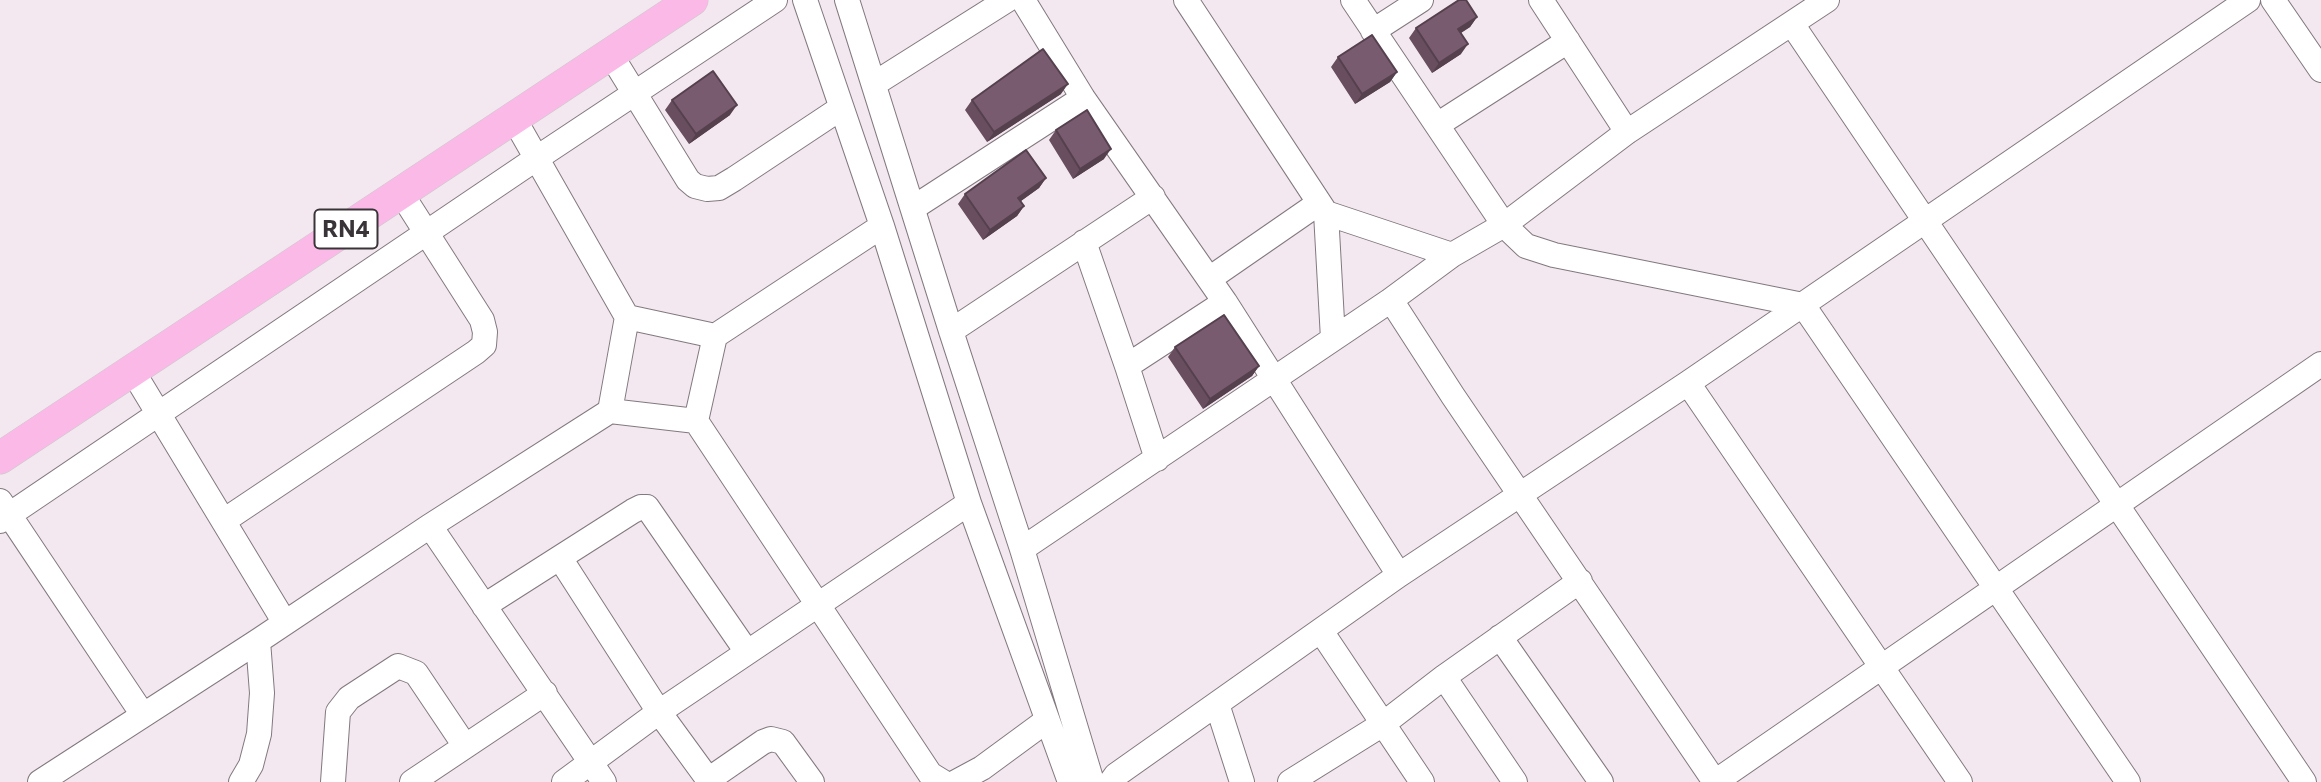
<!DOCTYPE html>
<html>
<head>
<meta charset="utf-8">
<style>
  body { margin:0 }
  canvas { display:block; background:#f3e8ef }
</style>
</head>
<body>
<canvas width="2321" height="782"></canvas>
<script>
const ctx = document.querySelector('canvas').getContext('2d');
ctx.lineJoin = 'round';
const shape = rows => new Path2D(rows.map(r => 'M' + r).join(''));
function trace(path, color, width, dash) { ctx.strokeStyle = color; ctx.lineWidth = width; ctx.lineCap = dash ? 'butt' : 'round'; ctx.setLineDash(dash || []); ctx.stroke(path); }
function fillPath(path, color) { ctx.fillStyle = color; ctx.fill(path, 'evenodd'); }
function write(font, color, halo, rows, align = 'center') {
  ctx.font = font + ' Commissioner,sans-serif'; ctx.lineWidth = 7; ctx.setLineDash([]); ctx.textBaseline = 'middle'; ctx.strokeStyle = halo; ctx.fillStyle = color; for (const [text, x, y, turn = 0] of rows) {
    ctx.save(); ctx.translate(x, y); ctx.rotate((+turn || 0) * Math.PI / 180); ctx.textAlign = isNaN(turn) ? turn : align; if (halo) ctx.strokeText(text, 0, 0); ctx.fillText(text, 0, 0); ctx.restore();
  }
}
const minor = shape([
  [805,0,882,226,969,503,1070,782],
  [847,0,951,331,1022,549,1092,782],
  [1023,0,1083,98,1225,302,1399,575],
  [1186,0,1326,213,1333,339],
  [1353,0,1504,225,1526,246,1554,255,1803,305,2128,782],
  [1541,0,1627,132],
  [2273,0,2321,70],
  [1792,24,2304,782],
  [1373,31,1421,0],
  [611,55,688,180,695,186,707,189,719,188,734,179,841,108],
  [874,84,1007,0],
  [513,117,627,317,610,411,696,421],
  [1437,125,1568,41],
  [913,208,1083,98],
  [1326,213,1452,255],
  [1084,242,1127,366,1157,459],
  [1209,279,1319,203],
  [1391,300,1453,396,1715,782],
  [627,317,715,336,696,421,930,774,943,782],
  [951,331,1153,197],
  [715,336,882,226],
  [1127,366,1225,302],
  [132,370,285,623],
  [1688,383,1960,782],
  [0,501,143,715],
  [225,520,476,352,484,345,485,332,482,320,401,193],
  [0,521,537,158,775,0],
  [430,526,604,782],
  [1022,549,1391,300,1452,255,1504,225,1627,132,1827,0],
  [560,558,659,712,710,782],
  [484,606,633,511,641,507,647,507,747,652],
  [1321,631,1422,782],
  [1500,637,1601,782],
  [1444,677,1515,782],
  [1217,704,1242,782],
  [708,780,763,742,771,739,783,742,812,782],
  [40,782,258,641,430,526,610,411],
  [241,782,251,765,259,734,262,693,258,641],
  [333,782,338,712,349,698,398,666,416,673,465,746],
  [412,782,545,693],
  [564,782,659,712,969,503],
  [956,782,982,768,1046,721],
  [1111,782,1116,775,1399,575,1688,383,2248,0],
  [1290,782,1383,724,1444,677,1580,581],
  [1715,782,2321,364]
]);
const major = shape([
  [0,458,692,0]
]);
const wall = shape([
  [1477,17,1470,27,1461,33,1461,54,1432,73,1409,38,1416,28],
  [1338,57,1397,72,1390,82,1355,104,1331,67],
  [1061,94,987,142,965,110,972,100],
  [672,100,730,115,689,144,665,110],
  [1056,130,1104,159,1073,179,1049,140],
  [1046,178,1039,188,1021,201,1024,206,1017,216,983,240,958,204,965,194],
  [1175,347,1259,366,1252,376,1203,409,1168,357]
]);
const shadedWall = shape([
  [1477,17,1470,27,1451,39,1458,29],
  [1468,44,1461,54,1432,73,1439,63],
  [1397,72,1390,82,1355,104,1362,94],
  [1068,84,1061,94,987,142,994,132],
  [737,105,730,115,689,144,696,134],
  [1111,149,1104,159,1073,179,1080,169],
  [1046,178,1039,188,1011,208,1018,198],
  [1024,206,1017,216,983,240,990,230],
  [1259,366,1252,376,1203,409,1210,399]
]);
const building = shape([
  [1459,0,1466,0,1477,17,1458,29,1468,44,1439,63,1416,28,1459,0],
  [1372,35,1397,72,1362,94,1338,57,1372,35],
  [1043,49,1068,84,994,132,972,100,1043,49],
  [713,71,737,105,696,134,672,100,713,71],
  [1087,110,1111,149,1080,169,1056,130,1087,110],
  [1026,150,1046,178,1018,198,1024,206,990,230,965,194,1026,150],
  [1224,315,1259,366,1210,399,1175,347,1224,315]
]);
const shields = [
  [346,229,63]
];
const shieldNames = [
  ["RN4",346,229]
];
trace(minor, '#82797f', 26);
trace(major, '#cbcacb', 33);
trace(minor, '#fff', 24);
trace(major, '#fbb9e8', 32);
fillPath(wall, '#684e5f');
fillPath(shadedWall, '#55404e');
fillPath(building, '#795b6f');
trace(building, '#55404e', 2);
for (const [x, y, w] of shields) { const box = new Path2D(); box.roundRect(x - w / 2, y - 19.5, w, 39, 5); ctx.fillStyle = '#fff'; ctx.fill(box); trace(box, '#383437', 2); }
write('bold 23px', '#383437', null, shieldNames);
</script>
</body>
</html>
